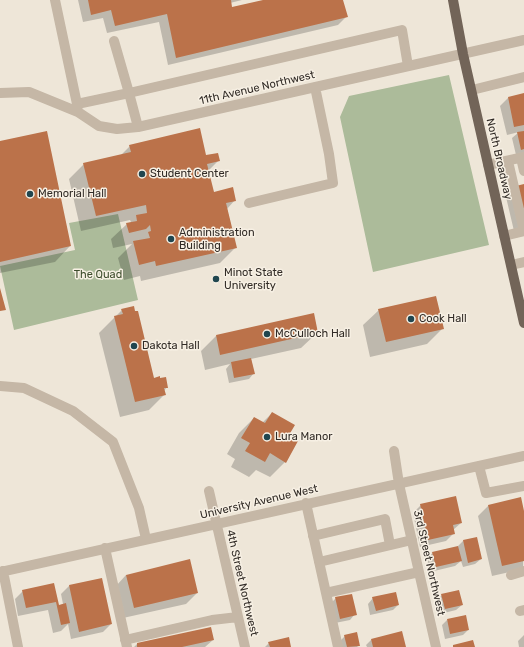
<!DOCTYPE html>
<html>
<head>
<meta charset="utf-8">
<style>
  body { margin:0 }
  canvas { display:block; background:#eee6d8 }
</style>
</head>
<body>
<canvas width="524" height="647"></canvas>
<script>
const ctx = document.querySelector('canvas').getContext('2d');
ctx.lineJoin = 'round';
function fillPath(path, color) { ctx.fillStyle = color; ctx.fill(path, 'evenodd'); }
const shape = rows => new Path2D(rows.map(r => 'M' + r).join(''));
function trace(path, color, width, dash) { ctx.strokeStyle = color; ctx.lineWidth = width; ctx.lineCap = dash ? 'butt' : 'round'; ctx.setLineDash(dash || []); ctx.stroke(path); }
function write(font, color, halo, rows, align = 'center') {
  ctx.font = font + ' Rubik,sans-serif'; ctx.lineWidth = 3; ctx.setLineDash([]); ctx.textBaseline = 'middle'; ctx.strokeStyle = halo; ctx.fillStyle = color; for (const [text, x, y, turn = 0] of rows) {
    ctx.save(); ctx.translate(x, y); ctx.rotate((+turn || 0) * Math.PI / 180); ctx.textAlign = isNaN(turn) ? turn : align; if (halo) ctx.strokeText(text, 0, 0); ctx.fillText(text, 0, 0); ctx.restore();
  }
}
const green = shape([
  [449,75,489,245,373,272,340,117,349,96],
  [118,214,138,300,14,330,0,266,75,250,69,223]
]);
const shadow = shape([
  [78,0,242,0,230,3,232,9,267,0,342,0,346,17,338,25,168,65,159,22,107,33,103,18,83,22],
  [524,94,524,153,516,155,512,138,519,132,507,135,500,106,508,98],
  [0,142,70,246,55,262,0,273],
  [130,146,206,156,218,161,208,171,213,193,235,200,227,209,236,247,220,263,141,281,140,276,124,280,118,258,132,244,113,248,111,239,127,224,131,222,130,220,81,231,69,179,84,164,121,155],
  [524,185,524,230,514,231,506,197,517,187],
  [122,310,154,379,167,387,164,391,165,394,149,410,120,417,99,333],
  [379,310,443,328,427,344,370,357,363,325],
  [317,333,301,348,251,359,254,373,249,379,229,383,226,369,230,364,205,370,201,351,216,336],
  [272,413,288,436,285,462,270,477,256,470,249,477,231,467,235,459,227,454,239,433,254,418,262,423],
  [421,505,461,523,453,530,454,533,446,541,420,547,413,513],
  [489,505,524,516,523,569,492,576,478,516],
  [476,538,481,559,475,564,463,567,461,561,455,566,430,572,427,558,433,553,457,547,463,541],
  [126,575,197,593,186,604,123,618,116,586],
  [101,579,111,624,103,632,71,639,68,624,61,631,53,633,48,610,18,616,15,599,23,591,53,585,58,606,63,604,61,594,69,586],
  [442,595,462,605,456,610,440,614,437,600],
  [336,598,355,614,350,620,335,623,330,604],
  [373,598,398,605,393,610,370,615,368,604],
  [447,620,468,630,463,635,445,639,442,625],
  [524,635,524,647,519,647,518,641],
  [345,636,359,645,357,647,341,647,340,641],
  [213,640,205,647,134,647,137,644],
  [371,640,404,647,367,647,366,645],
  [269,643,290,647,265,647]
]);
const building = shape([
  [88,0,231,0,232,7,263,0,343,0,348,17,176,58,167,14,115,26,111,10,91,15],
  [524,93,524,125,514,127,508,97],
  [200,128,206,155,218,153,220,161,207,164,214,192,233,187,236,201,226,203,237,248,156,266,155,261,139,265,133,241,150,238,148,232,151,231,150,225,146,229,129,233,126,223,137,221,136,215,147,213,146,205,96,216,83,163,131,152,129,145],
  [47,131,71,246,0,262,0,141],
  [524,131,524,149,521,150,517,132],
  [524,184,524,217,516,186],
  [0,288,6,310,0,311],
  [436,296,444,329,386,342,378,309],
  [134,306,135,311,138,311,154,378,160,376,160,378,166,377,168,388,164,388,166,395,135,402,114,316,123,314,121,309],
  [314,313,318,333,220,355,216,335],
  [251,358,255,374,234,378,231,362],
  [272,412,295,425,289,435,298,441,286,463,270,453,265,462,245,451,250,443,241,438,254,417,265,423],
  [456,496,462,523,453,525,455,534,428,540,420,504],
  [521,497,524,511,524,561,502,566,488,505],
  [477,537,482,559,468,563,463,540],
  [458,546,462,561,436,567,432,552],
  [190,559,198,593,134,608,126,575],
  [102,578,112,624,79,632,69,585],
  [54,583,59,605,66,603,70,623,61,625,56,602,26,608,22,590],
  [459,590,463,605,445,609,441,594],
  [396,592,399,605,376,611,372,597],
  [352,594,357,615,340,619,335,597],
  [466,615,469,630,450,634,447,619],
  [211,627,214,640,182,647,137,647,137,643],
  [402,631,406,647,373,647,371,639],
  [357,632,360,646,347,647,344,635],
  [289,637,291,647,270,647,268,642],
  [473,640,475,647,453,647,453,645]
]);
const minor = shape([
  [55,0,77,104,78,112],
  [472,90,524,77],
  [0,93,29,92,78,112,99,126,117,129,138,127,524,40],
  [77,104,129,93,114,41],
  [138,127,129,93,402,30,408,66],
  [521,158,524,171],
  [508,161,524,231],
  [488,165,524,157],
  [249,203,333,183,329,154,315,87],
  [504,236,524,231],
  [511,265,524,262],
  [0,386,24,388,73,411,113,442,139,508,146,539],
  [394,451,399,484,436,647],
  [479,466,486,493,524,486],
  [209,491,245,647],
  [306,503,338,647],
  [313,536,385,519,390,545],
  [105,548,127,647],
  [319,562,412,540],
  [3,571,18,647],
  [0,572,524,456],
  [511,575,524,571],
  [326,593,419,572],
  [520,611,524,610],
  [125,640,212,620,238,617]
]);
const major = shape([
  [453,0,463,54,524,323]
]);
const markers = [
  [142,174,4,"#20464f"],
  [30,194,4,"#20464f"],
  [171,239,4,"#20464f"],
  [216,279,4,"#20464f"],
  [411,319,4,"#20464f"],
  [267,334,4,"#20464f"],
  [134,346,4,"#20464f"],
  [267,437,4,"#20464f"]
];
const streetNames = [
  ["11th Avenue Northwest",257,88,-13],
  ["North Broadway",499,159,77],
  ["University Avenue West",259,502,-13],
  ["3rd Street Northwest",429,563,77],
  ["4th Street Northwest",242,583,77]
];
const poiNames = [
  ["Student Center",150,174],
  ["Memorial Hall",38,194],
  ["Administration",179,233],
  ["Building",179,246],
  ["Minot State",224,273],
  ["University",224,286],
  ["Cook Hall",419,319],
  ["McCulloch Hall",275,334],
  ["Dakota Hall",142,346],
  ["Lura Manor",275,437]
];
const parkNames = [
  ["The Quad",98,275]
];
fillPath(green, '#acbb9a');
fillPath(shadow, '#0003');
fillPath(building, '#bb724a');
trace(minor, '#c5b7a6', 10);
trace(major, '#726458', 10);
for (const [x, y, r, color] of markers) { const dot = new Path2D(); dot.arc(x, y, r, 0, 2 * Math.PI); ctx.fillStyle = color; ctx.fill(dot); trace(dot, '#f7f0e4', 1.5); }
write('11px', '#312b26', '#f7f0e4', streetNames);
write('11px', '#312b26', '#f7f0e4', poiNames, 'left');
write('11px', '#3d4d2c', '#f7f0e4', parkNames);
</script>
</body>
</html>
